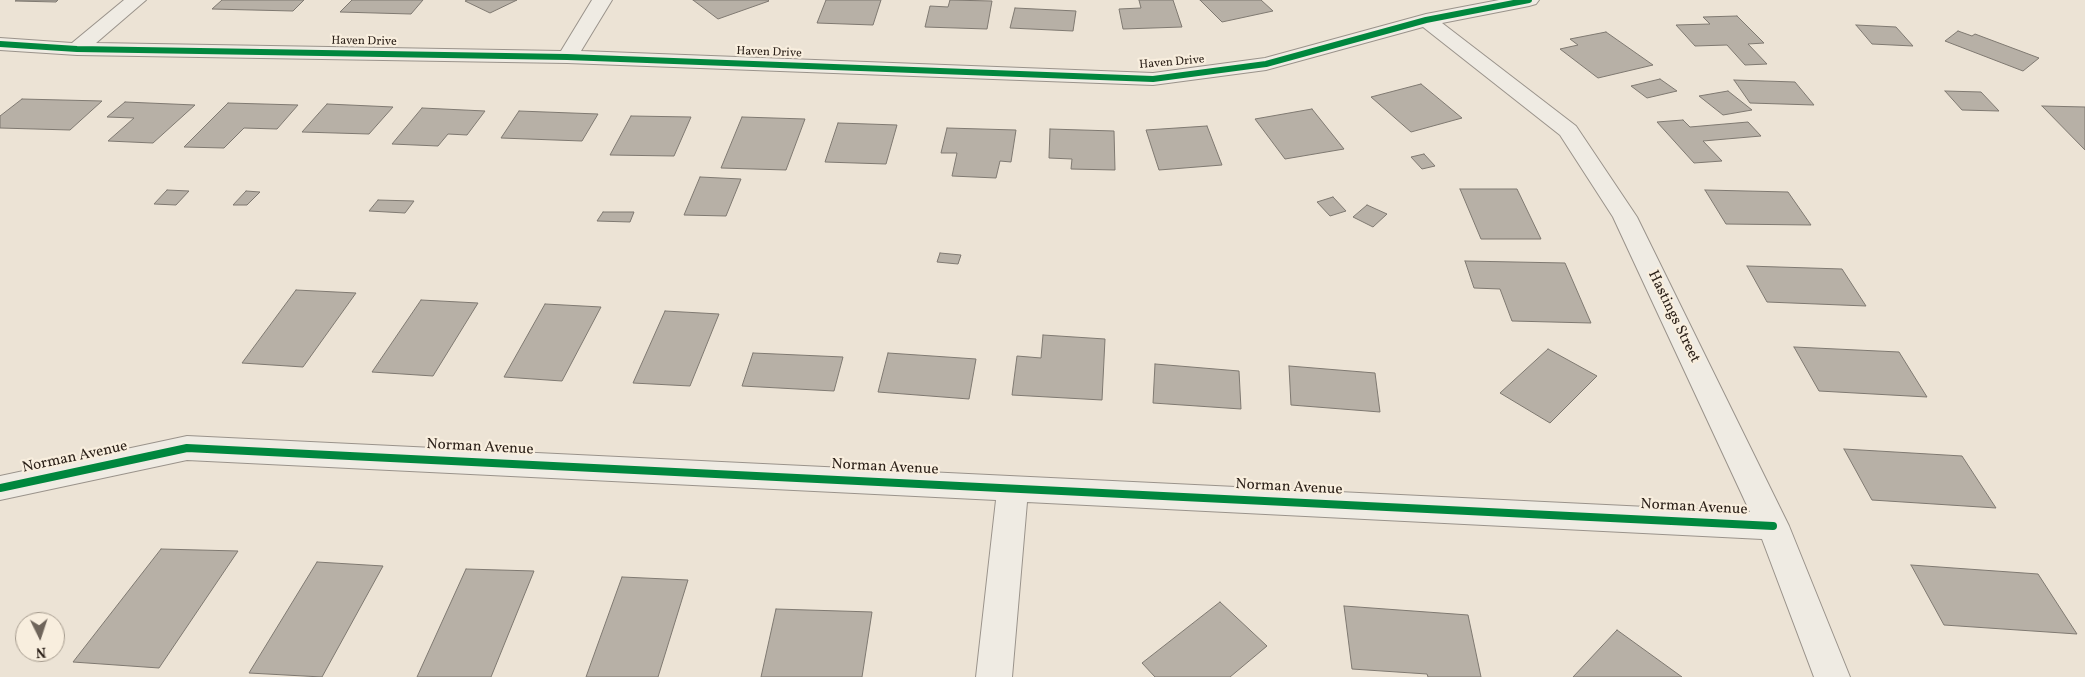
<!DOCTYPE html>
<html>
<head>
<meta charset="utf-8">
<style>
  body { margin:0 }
  #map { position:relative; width:2085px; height:677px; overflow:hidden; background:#ece3d5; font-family:Vollkorn,serif }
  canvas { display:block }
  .north { position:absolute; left:15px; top:612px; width:50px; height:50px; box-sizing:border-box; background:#f8eede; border:1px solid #a69c8f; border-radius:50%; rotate:176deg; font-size:14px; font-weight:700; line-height:20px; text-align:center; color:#2c2119 }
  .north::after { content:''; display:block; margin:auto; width:18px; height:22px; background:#6f655b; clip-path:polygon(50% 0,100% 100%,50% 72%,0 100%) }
</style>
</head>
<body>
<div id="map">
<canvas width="2085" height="677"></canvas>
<div class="north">N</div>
</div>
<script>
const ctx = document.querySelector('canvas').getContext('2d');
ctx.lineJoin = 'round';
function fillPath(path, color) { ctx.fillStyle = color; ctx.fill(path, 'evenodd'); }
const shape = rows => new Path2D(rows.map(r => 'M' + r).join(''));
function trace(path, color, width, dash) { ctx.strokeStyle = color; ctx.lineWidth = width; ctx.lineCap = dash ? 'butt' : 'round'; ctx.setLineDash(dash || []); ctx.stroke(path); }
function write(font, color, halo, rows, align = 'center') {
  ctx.font = font + ' Vollkorn,serif'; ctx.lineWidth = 4.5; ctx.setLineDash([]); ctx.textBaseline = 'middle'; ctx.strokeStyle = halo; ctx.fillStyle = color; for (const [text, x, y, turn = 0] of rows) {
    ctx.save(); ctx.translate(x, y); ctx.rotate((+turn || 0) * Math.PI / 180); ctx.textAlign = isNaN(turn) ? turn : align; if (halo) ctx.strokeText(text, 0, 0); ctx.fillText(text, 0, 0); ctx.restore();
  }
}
const building = shape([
  [17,0,58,0,56,2,15,1,17,0],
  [222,0,304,0,293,11,212,9,222,0],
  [352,0,423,0,411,14,340,12,352,0],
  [467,0,517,0,490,13,465,1,467,0],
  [693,0,768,0,769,1,718,19,693,0],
  [826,0,881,0,873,25,817,23,826,0],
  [950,0,992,1,987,29,925,27,930,6,948,7,950,0],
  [1139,0,1173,0,1182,27,1123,29,1119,9,1141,8,1139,0],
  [1200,0,1261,0,1273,11,1222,22,1200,0],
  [1015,8,1076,11,1073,31,1010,28,1015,8],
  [1737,16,1764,43,1748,44,1767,64,1745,65,1727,45,1695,46,1676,25,1710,24,1703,17,1737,16],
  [1856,25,1896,27,1913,46,1872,44,1856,25],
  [1958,31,1972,36,1975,34,2039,58,2023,71,1945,41,1958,31],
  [1606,32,1653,65,1598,78,1560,49,1578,45,1570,39,1606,32],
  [1660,79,1677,91,1647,98,1631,86,1660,79],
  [1734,80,1795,82,1814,105,1750,103,1734,80],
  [1421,84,1462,118,1411,132,1371,97,1421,84],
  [1728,91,1752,110,1723,115,1699,96,1728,91],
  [1945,91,1981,92,1999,111,1962,110,1945,91],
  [22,99,102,101,70,130,0,128,0,116,22,99],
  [125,102,195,105,153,143,108,141,134,118,107,117,125,102],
  [228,103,298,105,277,129,244,128,224,148,184,147,228,103],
  [327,104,393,107,369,134,302,132,327,104],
  [2042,106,2085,107,2085,150,2042,106],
  [422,108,485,111,467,135,448,134,438,146,392,144,422,108],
  [1312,109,1344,149,1285,159,1255,119,1312,109],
  [519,111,598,114,582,141,501,138,519,111],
  [631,116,691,117,674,156,610,155,631,116],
  [742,117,805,119,786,170,721,168,742,117],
  [1683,120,1690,127,1748,122,1761,136,1703,141,1722,161,1694,163,1657,122,1683,120],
  [838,123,897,125,886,164,825,162,838,123],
  [1207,126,1222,165,1159,170,1146,130,1207,126],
  [947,128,1016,130,1011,162,1000,161,996,178,952,176,957,153,941,153,947,128],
  [1050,129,1114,131,1115,170,1071,169,1072,159,1049,158,1050,129],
  [1424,154,1435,166,1422,169,1411,157,1424,154],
  [700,177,741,179,726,216,684,215,700,177],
  [1460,189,1517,189,1541,239,1481,239,1460,189],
  [167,190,189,191,176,205,154,204,167,190],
  [1705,190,1788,192,1811,225,1726,224,1705,190],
  [246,191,260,192,247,205,233,205,246,191],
  [1333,197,1346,211,1330,216,1317,202,1333,197],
  [378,200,414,201,405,213,369,211,378,200],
  [1367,205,1387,214,1373,227,1353,217,1367,205],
  [603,212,634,212,630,222,597,221,603,212],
  [940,253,961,255,958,264,937,262,940,253],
  [1465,261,1565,263,1591,323,1512,321,1500,289,1474,288,1465,261],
  [1747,266,1842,269,1866,306,1767,302,1747,266],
  [296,290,356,293,303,367,242,363,296,290],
  [421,300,478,303,433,376,372,372,421,300],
  [545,304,601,307,562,381,504,377,545,304],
  [665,311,719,314,690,386,633,383,665,311],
  [1043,335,1105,339,1102,400,1012,395,1017,356,1041,358,1043,335],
  [1794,347,1899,352,1927,397,1819,391,1794,347],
  [1548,349,1597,376,1550,423,1500,393,1548,349],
  [753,353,843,357,834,391,742,386,753,353],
  [888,353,976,359,969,399,878,392,888,353],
  [1155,364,1239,371,1241,409,1153,403,1155,364],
  [1289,366,1375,373,1380,412,1291,405,1289,366],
  [1844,449,1962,456,1996,508,1872,500,1844,449],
  [161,549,238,551,159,668,73,662,161,549],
  [317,562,383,566,322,677,249,673,317,562],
  [1911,565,2038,574,2077,634,1944,625,1911,565],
  [466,569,534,571,491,677,417,677,466,569],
  [622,577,688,580,658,677,586,677,622,577],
  [1220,602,1267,646,1230,677,1155,677,1142,663,1220,602],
  [1344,606,1468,615,1481,677,1428,677,1427,674,1352,669,1344,606],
  [776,609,872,612,862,677,761,677,776,609],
  [1617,630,1682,677,1573,677,1617,630]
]);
const minor = shape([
  [124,0,146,0,96,43,561,51,592,0,612,0,581,51,1153,73,1265,58,1426,14,1499,0,1539,0,1536,4,1529,6,1442,23,1576,126,1637,217,1789,526,1850,677,1814,677,1762,539,1027,502,1012,677,976,677,996,500,187,460,0,500,0,476,187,436,1750,512,1613,217,1560,135,1423,27,1266,70,1153,85,567,63,77,55,0,50,0,38,72,43,124,0]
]);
const cyclewayFar1 = shape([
  [0,44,77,49,567,57,1153,79,1266,64,1426,20,1529,0]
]);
const cycleway = shape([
  [0,488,187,448,1773,526]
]);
const farStreetnames = [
  ["Haven Drive",364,42,1],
  ["Haven Drive",769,53,2],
  ["Haven Drive",1172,63,-5]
];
const streetNames = [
  ["Hastings Street",1673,317,64],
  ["Norman Avenue",480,448,3],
  ["Norman Avenue",75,458,-12],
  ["Norman Avenue",885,468,3],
  ["Norman Avenue",1289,488,3],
  ["Norman Avenue",1694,508,3]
];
fillPath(building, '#b7b0a6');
trace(building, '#7f7971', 1);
trace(minor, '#9a938b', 2);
fillPath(minor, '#efebe3');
trace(cyclewayFar1, '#00873e', 6);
trace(cycleway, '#00873e', 8);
write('12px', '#2c2119', '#f8eede', farStreetnames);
write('15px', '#2c2119', '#f8eede', streetNames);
</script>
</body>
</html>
